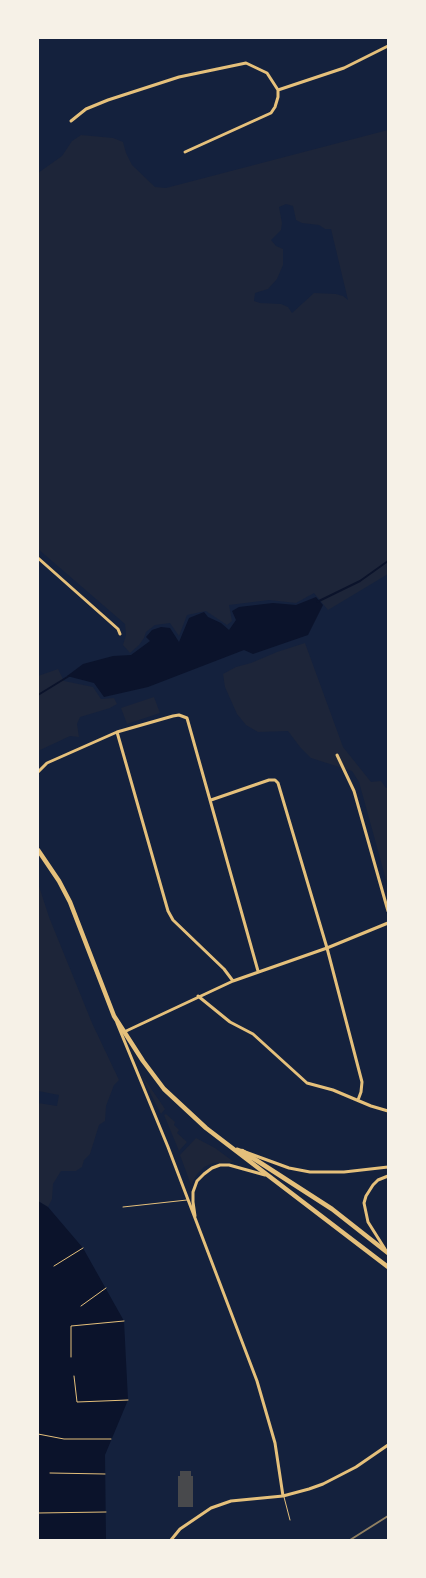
<!DOCTYPE html>
<html>
<head>
<meta charset="utf-8">
<style>
  body { margin:0 }
  #map { position:relative; width:426px; height:1578px; overflow:hidden; background:#14213d; font-family:"Exo 2",sans-serif }
  canvas { display:block }
  .frame { position:absolute; inset:0; border:39px solid #f6f1e7; pointer-events:none }
</style>
</head>
<body>
<div id="map">
<canvas width="426" height="1578"></canvas>
<div class="frame"></div>
</div>
<script>
const ctx = document.querySelector('canvas').getContext('2d');
ctx.lineJoin = 'round';
function fillPath(path, color) { ctx.fillStyle = color; ctx.fill(path, 'evenodd'); }
const shape = rows => new Path2D(rows.map(r => 'M' + r).join(''));
function trace(path, color, width, dash) { ctx.strokeStyle = color; ctx.lineWidth = width; ctx.lineCap = dash ? 'butt' : 'round'; ctx.setLineDash(dash || []); ctx.stroke(path); }
const green = shape([
  [388,130,388,574,328,610,314,593,296,603,269,600,229,605,232,621,227,625,206,611,187,615,179,636,170,623,155,625,146,632,144,638,139,645,130,653,123,645,126,635,125,624,38,549,38,173,62,156,72,141,81,135,113,138,123,142,126,153,132,165,155,187,166,188],
  [286,204,293,206,296,220,302,223,319,225,325,229,331,229,348,300,343,296,336,294,314,293,292,313,288,307,281,304,260,303,254,301,255,293,268,289,277,279,283,265,283,249,276,246,271,240,281,230,282,223,279,207],
  [305,643,343,747,371,782,381,781,386,788,388,787,388,887,359,782,352,771,311,758,300,747,288,731,258,732,246,725,237,714,225,687,223,674,236,667,251,663,277,652],
  [58,669,64,681,93,687,101,699,114,698,117,704,110,708,80,717,77,724,79,737,70,736,38,751,38,676],
  [154,697,160,713,127,724,121,708],
  [38,883,49,917,92,1023,119,1080,114,1085,106,1106,105,1121,99,1125,90,1154,84,1160,82,1167,76,1171,61,1171,53,1184,52,1199,48,1207,38,1201,38,1103,57,1106,59,1095,38,1091],
  [141,1074,165,1109,161,1114,141,1075],
  [166,1114,175,1122,174,1125,179,1130,177,1133,187,1142,179,1151,164,1115],
  [196,1138,215,1148,234,1162,213,1163,204,1167,197,1174,191,1185,180,1155]
]);
const water = shape([
  [316,597,323,605,308,635,253,654,244,650,148,687,104,697,94,683,67,676,83,664,113,656,131,655,150,641,146,637,152,630,161,627,170,628,179,642,189,618,204,612,208,617,221,623,229,630,236,620,232,611,239,607,273,603,296,605],
  [38,1201,48,1207,83,1248,124,1321,128,1400,105,1455,106,1540,38,1540]
]);
const stream = shape([
  [317,602,360,581,388,561],
  [38,695,69,676]
]);
const building = shape([
  [180,1471,191,1471,191,1476,193,1476,193,1507,178,1507,178,1476,180,1476]
]);
const path = shape([
  [54,1266,83,1248],
  [81,1306,106,1288],
  [71,1357,71,1326,124,1321],
  [74,1376,77,1402,128,1400],
  [38,1434,64,1439,111,1439],
  [50,1473,105,1474],
  [38,1513,106,1512]
]);
const service = shape([
  [123,1207,187,1200],
  [284,1497,290,1520]
]);
const minor = shape([
  [71,121,86,109,108,100,179,77,246,63,267,73,278,90],
  [185,152,271,113,275,107,278,97,278,90,344,68,388,46],
  [38,558,118,629,120,634],
  [117,732,168,911,173,920,224,969,233,981],
  [337,755,354,791,388,911],
  [38,772,47,763,117,732,173,716,179,715,187,718,258,971],
  [211,800,269,780,275,780,278,783,327,948,362,1082,361,1092,358,1100],
  [198,996,230,1022,253,1034,307,1083,333,1090,371,1106,388,1111],
  [117,1023,168,1147,257,1381,275,1443,283,1496],
  [124,1032,233,981,327,948,388,923],
  [237,1149,289,1168,310,1172,344,1172,388,1167],
  [195,1216,193,1202,193,1192,197,1181,204,1174,212,1168,220,1165,229,1165,265,1175],
  [385,1249,368,1222,364,1203,366,1196,373,1185,378,1180,388,1176],
  [171,1540,180,1529,211,1508,231,1501,283,1496,309,1489,323,1484,356,1467,388,1445]
]);
const secondary = shape([
  [38,850,59,881,70,902,114,1016,143,1061,164,1089,206,1128,388,1267],
  [242,1151,332,1209,388,1253]
]);
const rail = shape([
  [350,1540,388,1516]
]);
fillPath(green, '#1d2539');
fillPath(water, '#0b132b');
trace(stream, '#0b132b', 2);
fillPath(building, '#48494c');
trace(path, '#e5c07b', 1);
trace(service, '#e5c07b', 1);
trace(minor, '#e5c07b', 3);
trace(secondary, '#e5c07b', 4.5);
trace(rail, '#918062', 2);
</script>
</body>
</html>
